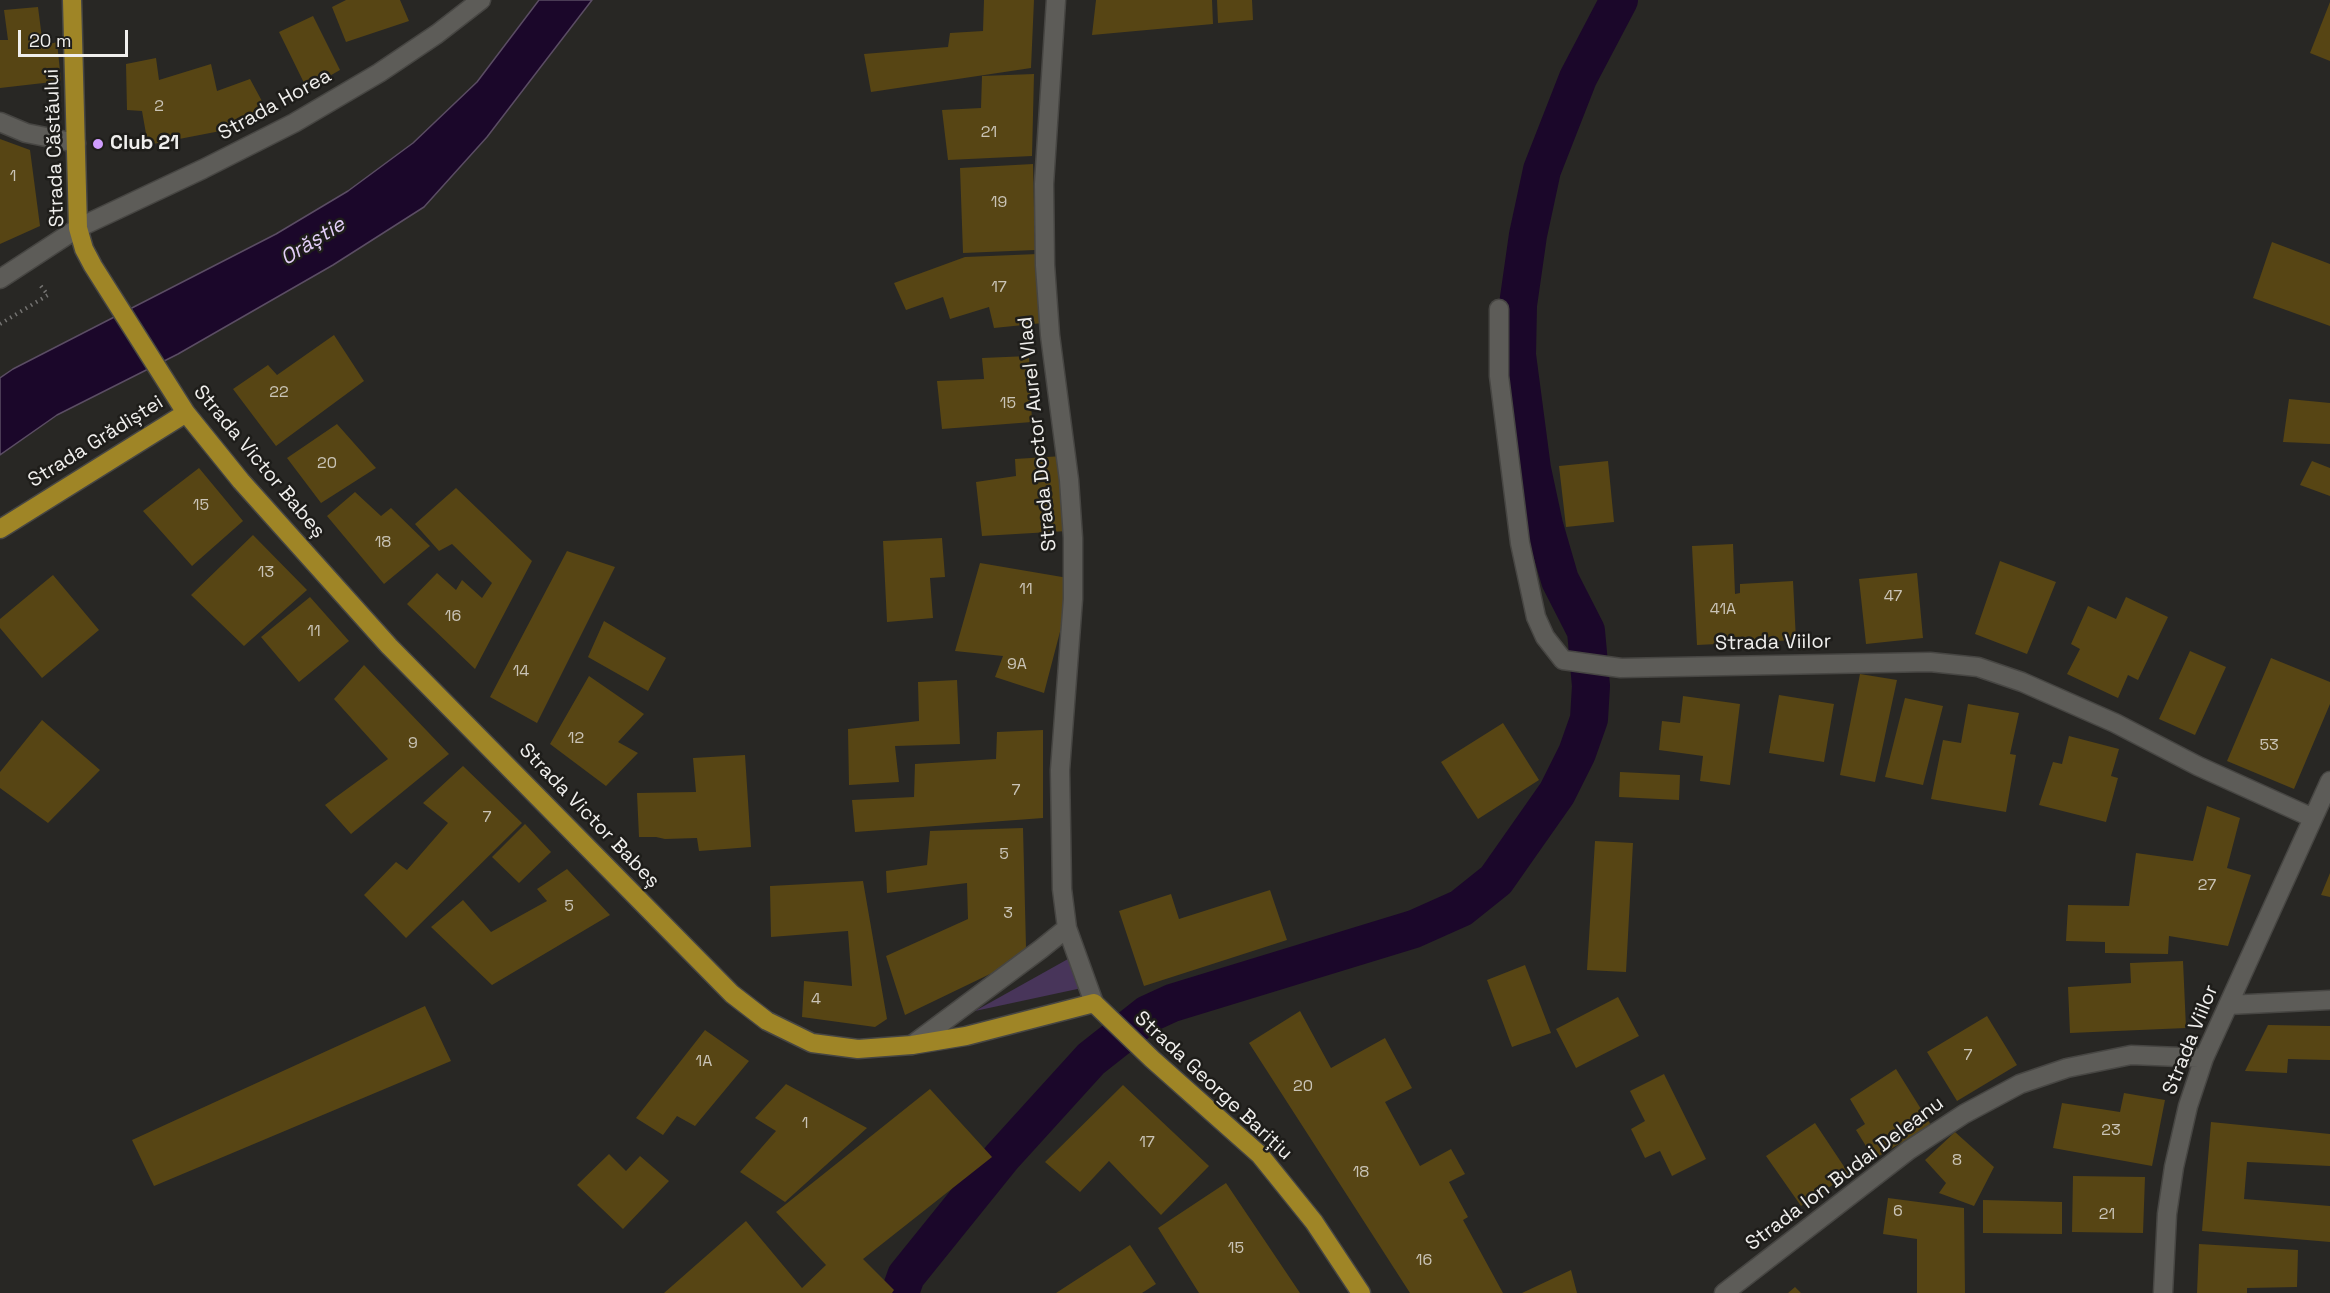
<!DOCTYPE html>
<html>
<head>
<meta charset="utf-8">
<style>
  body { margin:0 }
  #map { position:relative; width:2330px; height:1293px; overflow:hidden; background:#282724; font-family:"Space Grotesk",sans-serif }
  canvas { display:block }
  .scale { position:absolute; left:18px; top:30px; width:110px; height:27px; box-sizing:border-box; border:3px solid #f0efed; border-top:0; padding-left:8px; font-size:18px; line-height:21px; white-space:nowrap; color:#f0efed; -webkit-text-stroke:4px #1e1d1a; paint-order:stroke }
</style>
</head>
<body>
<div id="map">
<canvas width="2330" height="1293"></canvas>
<div class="scale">20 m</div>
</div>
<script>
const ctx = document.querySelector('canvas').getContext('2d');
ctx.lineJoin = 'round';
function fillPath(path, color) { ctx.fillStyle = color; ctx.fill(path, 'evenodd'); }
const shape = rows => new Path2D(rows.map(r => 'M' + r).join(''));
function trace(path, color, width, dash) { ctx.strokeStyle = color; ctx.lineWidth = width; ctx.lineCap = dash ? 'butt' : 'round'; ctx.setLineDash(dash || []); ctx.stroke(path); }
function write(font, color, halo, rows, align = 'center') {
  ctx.font = font + ' "Space Grotesk",sans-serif'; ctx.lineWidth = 5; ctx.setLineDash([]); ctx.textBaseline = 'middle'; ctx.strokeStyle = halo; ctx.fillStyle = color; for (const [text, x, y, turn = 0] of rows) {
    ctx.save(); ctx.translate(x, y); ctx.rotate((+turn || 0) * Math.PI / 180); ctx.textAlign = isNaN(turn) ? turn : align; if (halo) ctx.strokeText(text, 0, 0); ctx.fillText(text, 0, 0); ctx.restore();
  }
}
const green = shape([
  [1068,959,1082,988,975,1011]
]);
const water = shape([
  [539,0,592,0,487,137,424,207,333,265,178,354,57,415,0,455,0,378,13,369,276,234,348,191,413,143,477,82,539,0]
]);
const canal = shape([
  [900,1293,906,1276,1002,1157,1091,1059,1148,1014,1172,1003,1414,929,1461,908,1496,880,1557,793,1577,753,1589,719,1591,686,1586,631,1560,580,1544,525,1532,469,1517,355,1518,305,1528,235,1542,170,1578,78,1619,0]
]);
const building = shape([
  [400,0,409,21,346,42,332,7,346,0],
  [984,0,1034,0,1031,68,871,92,864,54,948,47,950,33,983,31],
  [1096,0,1212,0,1213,24,1092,35],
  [1217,0,1252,0,1253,20,1218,23],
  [2330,2,2330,61,2310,53],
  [38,7,43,46,57,42,61,81,0,88,0,40,8,40,4,10],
  [313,16,340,70,307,89,279,32],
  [156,58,159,80,211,64,217,91,250,79,263,103,236,128,148,145,142,111,127,110,126,64],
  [1034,74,1032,156,948,160,942,110,981,108,982,76],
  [0,139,30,150,40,226,0,244],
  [1033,164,1035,250,963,253,960,168],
  [2272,242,2330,264,2330,326,2253,298],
  [1038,254,1043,323,994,328,989,307,950,319,943,297,906,310,894,283,965,257],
  [334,335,364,381,276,446,233,389,268,365,277,375],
  [1029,356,1032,422,942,429,937,381,984,379,982,358],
  [2289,399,2330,403,2330,444,2283,442],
  [337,424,376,468,321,503,287,458],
  [1063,456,1067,531,982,536,976,482,1016,476,1015,459],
  [1608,461,1614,522,1566,527,1559,466],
  [2312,461,2330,468,2330,496,2300,485],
  [199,468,243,521,192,566,143,511],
  [456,488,532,561,475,669,407,604,437,573,456,590,462,580,482,598,492,583,452,544,439,551,415,524],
  [355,492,381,516,391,508,430,546,384,584,327,516],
  [253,535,307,590,244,646,191,595],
  [942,538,945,577,930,578,933,618,887,622,883,541],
  [1733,544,1735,594,1740,593,1740,584,1793,581,1796,640,1697,645,1692,546],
  [567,551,615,567,537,723,490,697],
  [2000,561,2056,582,2027,654,1975,634],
  [980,563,1068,578,1061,628,1044,693,995,677,1003,656,955,651],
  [1917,573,1923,638,1866,644,1859,579],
  [53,575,99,630,42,678,0,628,0,619],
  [310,597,349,641,299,682,261,637],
  [2126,597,2168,617,2138,680,2128,675,2118,698,2067,674,2080,649,2071,644,2088,606,2116,619],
  [604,621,666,658,648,691,588,657],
  [2190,651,2226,667,2195,735,2159,719],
  [2271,658,2330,682,2330,704,2294,789,2227,761],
  [364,665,449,754,351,834,325,805,388,759,334,699],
  [1860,674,1897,680,1875,782,1840,775],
  [589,676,644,714,618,742,638,753,606,786,550,744],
  [957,680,960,744,895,746,899,782,849,785,848,729,919,721,918,682],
  [1779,695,1834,704,1824,762,1769,753],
  [1683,696,1740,704,1730,785,1700,781,1703,756,1659,750,1662,721,1680,723],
  [1905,698,1943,706,1923,785,1885,777],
  [1968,704,2019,713,2010,754,2016,755,2006,812,1931,799,1943,740,1961,743],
  [42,720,100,770,48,823,0,788,0,772],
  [1503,723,1539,780,1478,819,1441,762],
  [1043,730,1043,818,855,832,852,800,914,797,915,764,996,759,997,732],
  [2069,736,2119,749,2111,776,2118,778,2106,822,2039,805,2053,762,2062,764],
  [745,755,751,847,699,851,697,838,665,839,656,837,639,837,637,793,696,792,693,758],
  [463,766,522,823,406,938,364,895,396,862,407,870,448,823,423,803],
  [1620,772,1680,775,1679,800,1619,797],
  [2207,806,2240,818,2227,868,2251,875,2228,946,2169,936,2168,954,2105,953,2105,942,2066,941,2068,905,2129,906,2136,853,2193,861],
  [525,824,551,852,519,883,492,857],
  [1023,828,1026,947,1015,962,905,1015,886,956,968,919,967,883,887,893,886,871,927,865,930,831],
  [1595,841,1633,843,1626,972,1587,970],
  [567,869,610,915,492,985,431,927,463,900,491,932,547,901,537,889],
  [2330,873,2330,897,2321,895],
  [863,881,887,1019,875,1027,802,1017,804,981,852,986,848,931,771,937,770,886],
  [1270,890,1287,940,1144,986,1119,911,1171,894,1179,919],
  [2183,961,2186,1028,2070,1033,2068,987,2131,983,2130,963],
  [1525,965,1551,1033,1512,1047,1487,980],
  [1618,997,1639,1036,1576,1068,1556,1029],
  [425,1006,451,1061,154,1186,132,1140],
  [1300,1011,1331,1068,1385,1038,1412,1088,1385,1102,1420,1166,1451,1149,1465,1174,1449,1182,1468,1217,1463,1220,1503,1293,1410,1293,1249,1043],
  [1987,1016,2017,1065,1957,1101,1927,1052],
  [2268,1025,2330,1026,2330,1060,2288,1059,2287,1073,2245,1071],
  [705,1030,749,1061,695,1126,677,1116,663,1135,636,1118],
  [1896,1069,1931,1125,1874,1159,1856,1130,1865,1124,1850,1099],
  [1664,1074,1706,1159,1672,1176,1660,1151,1645,1158,1631,1129,1645,1121,1630,1091],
  [786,1084,867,1128,785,1202,740,1172,776,1131,755,1118],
  [1123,1085,1209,1166,1161,1215,1109,1161,1080,1192,1045,1162],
  [930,1089,992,1157,863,1259,894,1290,892,1293,664,1293,746,1221,802,1288,826,1265,776,1212],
  [2124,1093,2165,1100,2152,1166,2053,1148,2062,1103,2120,1112],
  [2211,1122,2330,1134,2330,1166,2247,1162,2244,1199,2330,1206,2330,1242,2202,1231],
  [1815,1123,1849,1174,1801,1206,1766,1156],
  [1955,1132,1994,1167,1974,1206,1939,1193,1946,1183,1925,1160],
  [609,1154,626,1171,640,1156,669,1181,623,1229,577,1185],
  [2073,1176,2145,1177,2143,1233,2072,1232],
  [1226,1183,1300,1293,1199,1293,1158,1228],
  [1888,1198,1964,1208,1965,1293,1917,1293,1917,1239,1883,1234],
  [1983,1200,2062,1202,2062,1234,1983,1233],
  [2199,1244,2298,1250,2297,1287,2247,1288,2247,1293,2197,1293],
  [1130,1245,1156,1284,1142,1293,1056,1293],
  [1571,1270,1577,1293,1522,1293],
  [1795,1287,1801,1293,1788,1293]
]);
const path = shape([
  [0,324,48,295,40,285]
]);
const minor = shape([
  [1056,0,1044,184,1045,265,1050,335,1069,480,1073,538,1073,599,1060,770,1062,889,1067,928,1094,1003],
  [0,122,26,133,76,143],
  [0,279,78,228,203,169,294,123,379,73,437,34,481,0],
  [1499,309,1499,376,1520,543,1536,617,1545,637,1563,660,1621,668,1930,662,1978,667,2022,682,2115,723,2198,766,2313,818],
  [2228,1005,2330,1000],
  [912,1045,1041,949,1067,928],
  [1724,1293,1909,1150,1964,1114,2020,1084,2067,1068,2131,1055,2204,1058],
  [2163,1293,2167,1214,2174,1167,2188,1106,2204,1058,2330,781]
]);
const major = shape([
  [72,0,78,228,84,249,93,266,186,413,241,481,389,646,732,994,767,1021,812,1043,858,1049,912,1045,966,1036,1094,1003,1152,1059,1260,1155,1314,1222,1361,1293],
  [0,529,186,413]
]);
const markers = [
  [98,144,6,"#d09dfe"]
];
const numberNames = [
  ["2",159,107],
  ["21",989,133],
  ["1",13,177],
  ["19",999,203],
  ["17",999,288],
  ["22",279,393],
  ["15",1008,404],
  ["20",327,464],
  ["15",201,506],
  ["18",383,543],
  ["13",266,573],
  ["11",1026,590],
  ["47",1893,597],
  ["41A",1723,610],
  ["16",453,617],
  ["11",314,632],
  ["9A",1017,665],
  ["14",521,672],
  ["12",576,739],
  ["9",413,744],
  ["53",2269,746],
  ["7",1016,791],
  ["7",487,818],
  ["5",1004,855],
  ["27",2207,886],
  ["5",569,907],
  ["3",1008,914],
  ["4",816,1000],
  ["7",1968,1056],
  ["1A",704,1062],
  ["20",1303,1087],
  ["1",805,1124],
  ["23",2111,1131],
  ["17",1147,1143],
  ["8",1957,1161],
  ["18",1361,1173],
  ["6",1898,1212],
  ["21",2107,1215],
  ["15",1236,1249],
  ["16",1424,1261]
];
const streetNames = [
  ["Strada Horea",275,105,-29],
  ["Strada Căstăului",55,148,-92],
  ["Strada Doctor Aurel Vlad",1038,434,-96],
  ["Strada Grădiștei",96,442,-32],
  ["Strada Victor Babeș",259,462,50],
  ["Strada Viilor",1773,643,-1],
  ["Strada Victor Babeș",589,816,46],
  ["Strada Viilor",2191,1040,-68],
  ["Strada George Barițiu",1213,1086,43],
  ["Strada Ion Budai Deleanu",1845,1174,-37]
];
const poiNames = [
  ["Club 21",110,144]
];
const waterNames = [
  ["Orăștie",313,242,-32]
];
fillPath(green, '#48355a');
fillPath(water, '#1b072a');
trace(water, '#5b4d64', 1.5);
trace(canal, '#1b072a', 38);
fillPath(building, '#574514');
trace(minor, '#474643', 21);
trace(major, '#474643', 21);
trace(path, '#747371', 4, [1.5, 4.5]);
trace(minor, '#5d5c58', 18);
trace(major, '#9f8526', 18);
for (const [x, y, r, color] of markers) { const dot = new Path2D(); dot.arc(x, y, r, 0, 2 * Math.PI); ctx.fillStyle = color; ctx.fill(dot); trace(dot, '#1e1d1a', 2); }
write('16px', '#cac4b7', null, numberNames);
write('20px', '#f0efed', '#1e1d1a', streetNames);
write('bold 20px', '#f0efed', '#1e1d1a', poiNames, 'left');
write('italic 21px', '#e3cef7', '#1e1d1a', waterNames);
</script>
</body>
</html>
